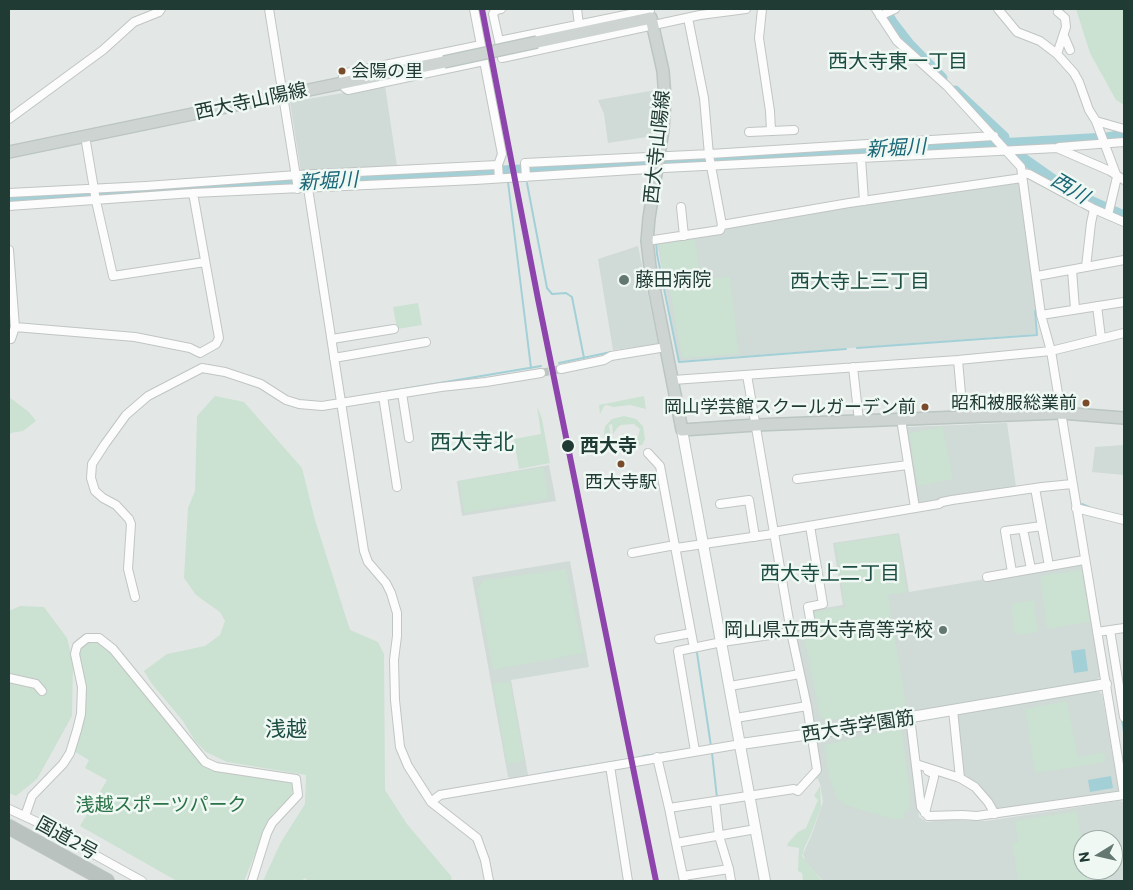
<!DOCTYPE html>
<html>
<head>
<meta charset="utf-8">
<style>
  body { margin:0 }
  #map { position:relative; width:1133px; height:890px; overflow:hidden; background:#e3e8e6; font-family:Commissioner,sans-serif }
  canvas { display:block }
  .frame { position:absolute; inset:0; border:10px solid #203b34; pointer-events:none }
  .north { position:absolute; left:1073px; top:830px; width:50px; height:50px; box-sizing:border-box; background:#f0f8f4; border:1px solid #9daca7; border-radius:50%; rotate:261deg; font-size:14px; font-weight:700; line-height:20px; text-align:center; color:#203b34 }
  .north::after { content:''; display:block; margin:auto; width:18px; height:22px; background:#647872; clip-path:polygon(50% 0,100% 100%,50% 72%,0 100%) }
</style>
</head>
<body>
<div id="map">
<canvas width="1133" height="890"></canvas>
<div class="frame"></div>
<div class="north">N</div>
</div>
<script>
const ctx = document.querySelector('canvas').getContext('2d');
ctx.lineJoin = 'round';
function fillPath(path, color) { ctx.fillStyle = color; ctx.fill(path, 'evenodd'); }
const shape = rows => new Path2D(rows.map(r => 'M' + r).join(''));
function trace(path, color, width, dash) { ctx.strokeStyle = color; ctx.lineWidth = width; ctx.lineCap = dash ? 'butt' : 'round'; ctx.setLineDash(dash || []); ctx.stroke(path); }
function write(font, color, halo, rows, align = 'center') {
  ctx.font = font + ' Commissioner,"Noto Sans JP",sans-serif'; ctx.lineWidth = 5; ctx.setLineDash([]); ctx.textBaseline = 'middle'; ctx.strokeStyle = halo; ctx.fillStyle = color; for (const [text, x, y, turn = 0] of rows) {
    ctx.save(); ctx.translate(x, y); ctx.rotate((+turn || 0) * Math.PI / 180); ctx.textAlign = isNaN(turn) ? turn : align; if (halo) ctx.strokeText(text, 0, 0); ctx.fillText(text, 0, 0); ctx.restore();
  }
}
const built = shape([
  [385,86,397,166,301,172,290,102],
  [656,90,653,136,608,143,604,114,598,100],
  [1017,182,1020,186,1033,273,1036,309,1034,310,1036,334,679,361,657,243,723,233,727,228,832,208],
  [638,246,658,344,613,350,598,259],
  [1007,423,1016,487,918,503,907,427],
  [1124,445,1124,475,1092,472,1095,447],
  [549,465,556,501,462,516,457,481],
  [899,533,909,592,1081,563,1100,676,1097,680,814,729,794,631,794,629,813,626,811,610,843,605,833,543],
  [570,561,589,667,511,680,528,775,511,778,508,777,472,577],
  [1097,690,1102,694,1119,793,996,811,961,775,955,714],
  [904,723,907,725,919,817,927,822,944,820,986,821,1118,801,1124,802,1124,881,823,881,806,862,803,854,812,834,823,802,820,784,818,779,813,778,818,771,813,740,816,738],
  [1083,840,1113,840,1113,870,1083,870]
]);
const green = shape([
  [1076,9,1124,9,1124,105,1116,100,1090,53],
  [695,239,700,275,664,280,659,244],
  [730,276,739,354,682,358,669,285],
  [418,303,422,325,397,329,393,307],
  [215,396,244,402,302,468,315,520,350,630,378,642,384,654,385,790,407,824,451,876,452,881,308,881,305,878,301,881,263,881,281,842,305,804,306,775,227,762,206,752,195,741,183,721,152,684,144,671,167,654,205,646,220,635,225,621,220,612,196,595,184,578,188,508,195,491,197,416],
  [644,396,646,409,630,405,613,407,607,405,604,406,600,414,599,405],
  [9,397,29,412,36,421,23,431,11,433,9,436],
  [537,406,542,419,550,463,519,469,514,439,541,434],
  [624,416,636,419,643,426,645,439,642,445,635,446,634,440,615,443,614,438,621,441,638,437,640,429,634,424,621,425,617,428,613,434,612,424,609,425,612,443,606,444,604,435,605,426,612,419],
  [943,427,953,479,918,486,909,433],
  [544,467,549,499,464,513,459,481],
  [898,534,907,592,888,595,905,698,904,708,826,721,820,716,803,631,816,629,813,612,845,607,835,544],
  [566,569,584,653,493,670,477,589,484,580],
  [1081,570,1090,622,1047,629,1040,576],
  [1034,600,1038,632,1017,635,1014,630,1011,604],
  [20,606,44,607,67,638,73,662,72,716,37,779,16,796,9,793,9,611],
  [89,641,95,641,104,645,201,761,208,768,292,779,294,783,292,796,273,814,267,825,244,881,177,881,80,826,107,780,85,768,89,760,75,752,85,715,86,697,79,654,83,645],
  [510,681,524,761,507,764,493,684],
  [1067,701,1078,757,1104,752,1106,762,1035,773,1025,709],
  [898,728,902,730,910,791,909,809,905,812,903,819,893,819,848,806,837,799,829,777,824,745],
  [820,786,821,807,811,834,805,846,802,856,822,881,803,881,802,873,798,871,799,848,787,846,788,843,798,832,806,828,818,800,814,796],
  [1077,811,1083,847,1083,870,1087,870,1088,881,1018,881,1012,843,1018,842,1015,821]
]);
const water = shape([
  [1085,649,1088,671,1074,673,1071,651],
  [1111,776,1113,788,1090,792,1088,780]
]);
const stream = shape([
  [1022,159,1023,161],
  [507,170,507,174],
  [508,182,531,368],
  [527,183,547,288,552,294,566,293,572,297,584,358],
  [656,242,657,254,679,362,846,349],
  [638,348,656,345],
  [857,348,1037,335,1035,311,1036,310],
  [559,363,611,352],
  [362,396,541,366],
  [1082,504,1089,507],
  [697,653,711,746],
  [1122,720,1124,732],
  [712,753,717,798],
  [643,756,672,752],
  [545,773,619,761],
  [727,849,732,868]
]);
const river = shape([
  [884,9,892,22,909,44,942,78],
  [955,91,1004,137],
  [1018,155,1055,181,1079,196,1124,216],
  [667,162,1107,138,1124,135],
  [9,198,648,163]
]);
const streetTunnel = shape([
  [541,373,561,369]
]);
const street = shape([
  [269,9,298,189],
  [474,9,502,154,498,165,499,178],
  [577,9,579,25],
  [762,9,759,38,770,111,771,131],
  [876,9,897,41,947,86,1021,167,1041,315,1051,351,1124,333],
  [998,9,1017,32,1040,41,1057,54,1074,73,1079,82,1089,110,1096,121,1117,177,1108,215],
  [650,10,499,41,502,58,700,15,746,9],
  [880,16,895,9],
  [688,18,704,98,709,155,722,225],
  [1064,36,1070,50],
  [499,41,493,14,496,10,501,9],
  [481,45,346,73,343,76,345,88,348,90,484,61],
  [1057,54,1066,27,1065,18,1058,12],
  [9,119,103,50,134,22,159,12,161,9],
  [1096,121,1124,129],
  [749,132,794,130],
  [85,136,96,201,113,276,205,262],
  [1059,147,1124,142],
  [861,158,864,201],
  [1023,173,1029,174,1094,209,1124,222],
  [526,177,525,163,710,154,994,136],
  [308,188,364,551,368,562,386,583,391,593,397,613,397,636,394,660,395,700,400,747,408,766,431,802,477,838,485,860,489,881],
  [9,193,146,186,297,175,498,165],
  [9,206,193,193,475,180,664,168,1057,148,1110,171,1124,180],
  [681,207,684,236],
  [647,241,720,230,722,225,849,203,1022,178],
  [9,250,15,327,11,339,9,338],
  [1086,267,1091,223,1094,209],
  [1072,270,1075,309],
  [1037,276,1124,260],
  [1097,306,1101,338],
  [1041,315,1124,302],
  [15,327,135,337,190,348,200,353,216,344,219,338,193,193],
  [332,339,394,329],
  [334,358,426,342],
  [958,360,963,416],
  [853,367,859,421],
  [561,369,604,360,611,356,666,347],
  [673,380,958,360,1051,351,1124,795],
  [402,393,409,438],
  [383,396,397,487],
  [906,413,901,419,915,508],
  [648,453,660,466,694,648],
  [797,479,908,465],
  [1035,488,1049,566],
  [720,504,749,500,755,537],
  [1076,508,1124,520],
  [1023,529,1031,569],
  [773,532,939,504,942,502,952,500,1042,487,1072,484],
  [676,548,773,534],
  [632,553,675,545],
  [1012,572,1005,531,1042,526],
  [987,577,1084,560],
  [135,597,128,569,131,524,129,519,116,505,103,498,95,491,91,478,92,464,105,444,126,415,148,396,202,368,225,372,261,384,286,400,299,404,322,406,441,387,486,382,541,373],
  [790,627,811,624,808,607,823,604,810,526],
  [1110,630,1124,717],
  [1097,632,1124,628],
  [659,639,691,633],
  [9,678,36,684,42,691],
  [730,686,800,674],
  [953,710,960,778],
  [910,717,921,807,928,816,962,815,977,816,1124,795],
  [736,718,807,706],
  [695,751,678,651,722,642,791,632],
  [657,757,669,808],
  [916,764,960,778,975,787,988,802,995,814],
  [610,766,628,881],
  [431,802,440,795,741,744],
  [9,809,37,822,61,834,70,841,142,881],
  [925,813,934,777,934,774,928,771],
  [25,816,32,796,63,764,70,753,77,730,81,714,82,687,75,654,77,646,87,638,99,638,113,649,205,762,216,767,296,779,298,795,272,823,267,833,252,881],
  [676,843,669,808,715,801],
  [729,869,731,881],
  [683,876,729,869,719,836,715,801,794,789,798,791,817,770,807,706,791,632,747,375],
  [684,881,676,843,756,829]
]);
const secondary = shape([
  [682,430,765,881],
  [741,744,811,734,1106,684]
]);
const primary = shape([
  [537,42,651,18,663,71,665,98,663,130,649,218,647,241,650,267,682,430,756,425,1061,413,1124,418],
  [9,152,444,62]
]);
const highway = shape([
  [9,827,107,881]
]);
const primaryBridge = shape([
  [444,62,537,42]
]);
const rail1 = shape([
  [482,9,538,299,656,881]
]);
const markers = [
  [342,71,4.5,"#7a4b2a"],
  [624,280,6,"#647872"],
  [1086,403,4.5,"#7a4b2a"],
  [925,407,4.5,"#7a4b2a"],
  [568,446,7,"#203b34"],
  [621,464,4.5,"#7a4b2a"],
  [943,630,5,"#647872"]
];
const busNames = [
  ["会陽の里",351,71,"left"],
  ["昭和被服総業前",1077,403],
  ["岡山学芸館スクールガーデン前",916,407],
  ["西大寺駅",621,482,"center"]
];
const streetNames = [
  ["西大寺山陽線",251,101,-12],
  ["西大寺山陽線",657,147,-84],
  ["西大寺学園筋",858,726,-9],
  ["国道2号",67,838,29]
];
const poiNames = [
  ["藤田病院",635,280],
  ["岡山県立西大寺高等学校",933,630,"right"]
];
const stopNames = [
  ["西大寺",580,446]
];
const parkNames = [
  ["浅越スポーツパーク",161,805]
];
const neighbourhoodNames = [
  ["西大寺東一丁目",898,61],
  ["西大寺上三丁目",860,281],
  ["西大寺上二丁目",830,573]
];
const waterNames = [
  ["新堀川",896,148,-3],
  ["新堀川",328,181,-3],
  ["西川",1070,188,31]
];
const quarterNames = [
  ["西大寺北",472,442],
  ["浅越",286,729]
];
fillPath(built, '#d0dad6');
fillPath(green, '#cbe1d2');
fillPath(water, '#a3d0d7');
trace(stream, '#a3d0d7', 2);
trace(river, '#a3d0d7', 11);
trace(streetTunnel, '#bcc5c2', 8, [8, 4]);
trace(street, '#c0c5c3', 10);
trace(secondary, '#bec6c3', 12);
trace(primary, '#bbc5c2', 14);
trace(highway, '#bbc5c2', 16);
trace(street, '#fbfcfb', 8);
trace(secondary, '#fbfcfb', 10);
trace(primary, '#cdd4d2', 11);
trace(highway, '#bac2c0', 14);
trace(primaryBridge, '#bbc5c2', 14, []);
trace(primaryBridge, '#cdd4d2', 11);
trace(rail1, '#8e44ad', 6);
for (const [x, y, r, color] of markers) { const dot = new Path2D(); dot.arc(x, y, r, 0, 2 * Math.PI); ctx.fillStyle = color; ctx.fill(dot); trace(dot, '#f0f8f4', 2); }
write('18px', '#203b34', '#f0f8f4', busNames, 'right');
write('19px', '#203b34', '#f0f8f4', streetNames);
write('19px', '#203b34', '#f0f8f4', poiNames, 'left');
write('bold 19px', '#203b34', '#f0f8f4', stopNames, 'left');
write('19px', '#2a7247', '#f0f8f4', parkNames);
write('20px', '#1c4d42', '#f0f8f4', neighbourhoodNames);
write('italic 20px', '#1a6777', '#f0f8f4', waterNames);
write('21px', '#1c4d42', '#f0f8f4', quarterNames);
</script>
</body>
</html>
